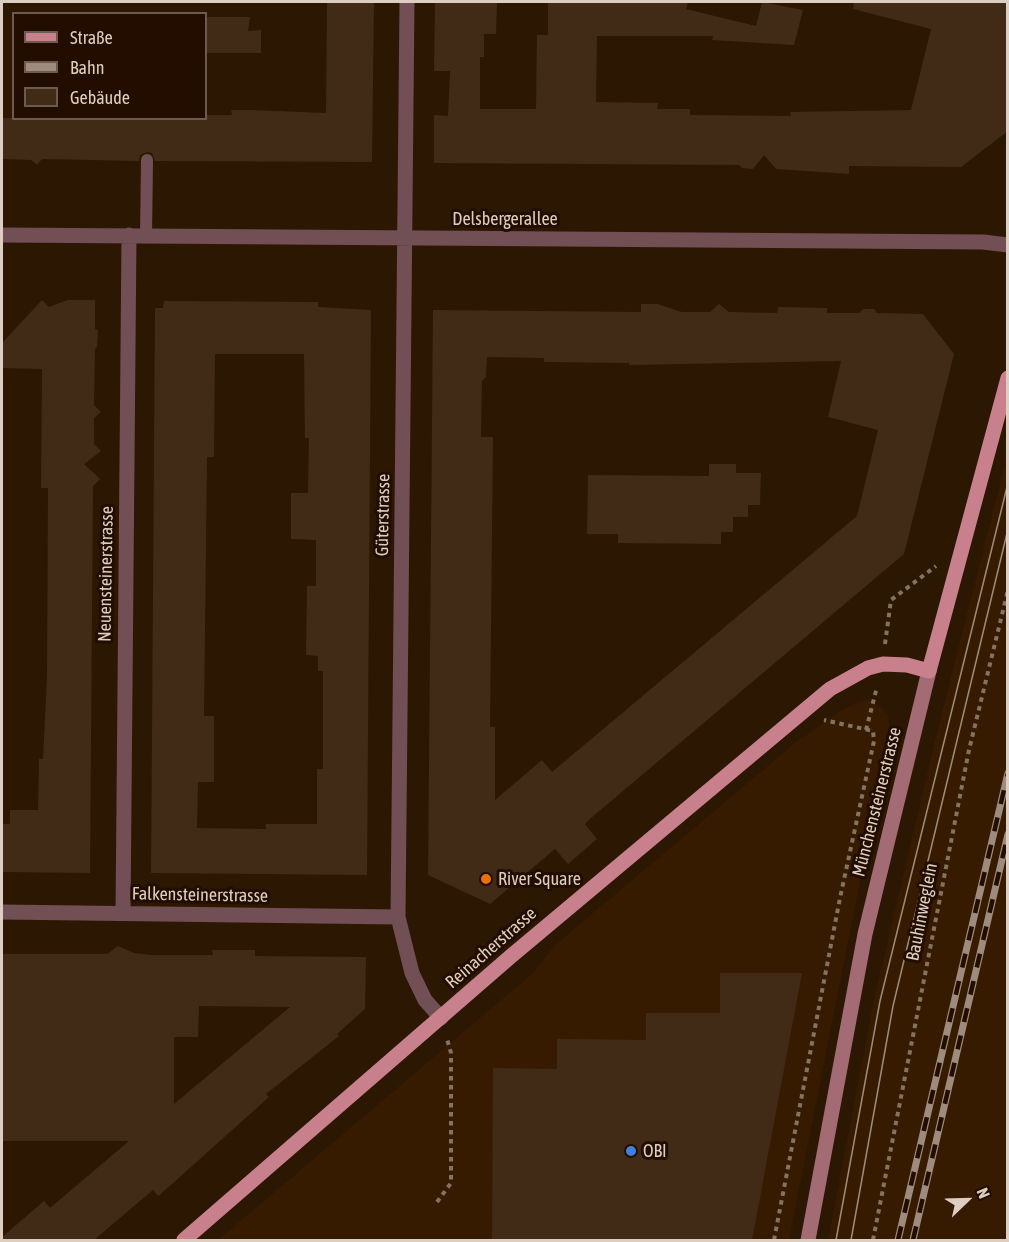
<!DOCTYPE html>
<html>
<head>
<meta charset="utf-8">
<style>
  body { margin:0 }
  #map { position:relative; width:1009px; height:1242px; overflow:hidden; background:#2c1703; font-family:"Asap Condensed",sans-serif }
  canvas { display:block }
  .frame { position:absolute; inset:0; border:3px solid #ddcec2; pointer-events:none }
  .legend { position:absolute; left:12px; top:12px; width:195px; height:108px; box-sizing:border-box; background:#220d00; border:2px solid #6d5a4e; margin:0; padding:8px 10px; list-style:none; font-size:18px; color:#ddcec2 }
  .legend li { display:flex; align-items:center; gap:12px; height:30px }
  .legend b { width:30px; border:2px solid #6d5a4e }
  .north { position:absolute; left:937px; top:1170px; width:60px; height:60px; -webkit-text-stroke:4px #220d00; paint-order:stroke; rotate:67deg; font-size:16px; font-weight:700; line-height:24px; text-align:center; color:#ddcec2 }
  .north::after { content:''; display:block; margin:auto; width:21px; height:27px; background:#ddcec2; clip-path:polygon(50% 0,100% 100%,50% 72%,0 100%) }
</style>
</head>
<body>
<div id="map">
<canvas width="1009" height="1242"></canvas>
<div class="frame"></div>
<ul class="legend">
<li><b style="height:8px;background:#c8818c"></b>Straße</li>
<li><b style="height:8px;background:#9d8c7d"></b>Bahn</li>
<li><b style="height:16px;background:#412b17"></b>Gebäude</li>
</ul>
<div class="north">N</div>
</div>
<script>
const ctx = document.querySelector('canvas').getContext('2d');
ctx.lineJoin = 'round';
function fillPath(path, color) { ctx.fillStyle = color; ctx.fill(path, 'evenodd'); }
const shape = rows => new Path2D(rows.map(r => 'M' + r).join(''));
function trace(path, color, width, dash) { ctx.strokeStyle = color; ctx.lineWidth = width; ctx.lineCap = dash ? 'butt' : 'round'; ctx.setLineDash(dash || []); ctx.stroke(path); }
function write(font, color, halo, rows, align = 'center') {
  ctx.font = font + ' "Asap Condensed",sans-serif'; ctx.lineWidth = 6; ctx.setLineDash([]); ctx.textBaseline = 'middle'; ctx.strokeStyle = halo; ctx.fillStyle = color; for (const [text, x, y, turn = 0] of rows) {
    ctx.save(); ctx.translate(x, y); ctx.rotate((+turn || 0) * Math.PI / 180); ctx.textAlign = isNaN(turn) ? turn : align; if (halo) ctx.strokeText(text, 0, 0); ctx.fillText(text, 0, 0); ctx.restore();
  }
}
const built = shape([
  [1007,457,1007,1240,828,1240,874,999,937,732],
  [868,700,878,705,888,715,890,731,789,1240,218,1240,533,973,555,945,795,743,839,712,859,701]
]);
const building = shape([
  [327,2,374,2,372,162,155,161,152,153,147,152,140,155,139,161,42,159,37,165,31,160,2,159,2,118,206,118,206,115,232,115,231,110,251,110,326,113],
  [435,2,497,2,496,34,484,34,484,57,480,57,480,109,536,109,537,35,548,35,548,2,688,2,686,9,756,26,762,2,803,10,794,45,712,40,713,36,597,36,596,102,658,103,657,109,690,109,690,115,791,116,790,112,911,110,931,29,853,9,854,2,1008,2,1008,131,961,167,849,166,849,174,776,169,764,155,753,169,742,168,739,165,434,163,434,115,448,116,450,71,434,71],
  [206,17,250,17,248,31,261,30,261,53,206,53],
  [42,300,49,307,67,300,95,300,95,329,98,330,97,347,95,349,94,405,101,412,94,418,94,444,101,451,84,464,100,479,93,486,90,873,2,872,2,824,10,824,10,810,38,810,39,759,43,759,47,676,48,488,41,488,42,369,2,368,2,343],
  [164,301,318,302,318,307,371,310,367,875,151,873,155,308,163,308],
  [215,354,304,354,305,438,309,438,308,493,291,493,291,539,316,540,316,586,307,586,306,655,318,656,318,671,323,671,323,769,317,769,317,824,266,824,266,829,197,828,198,782,214,782,214,716,204,716,207,457,214,457],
  [641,304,657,304,682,312,710,312,719,304,729,312,777,313,778,307,827,308,827,313,859,313,863,309,874,309,877,313,923,314,954,354,904,554,591,818,585,824,597,839,582,852,568,864,555,849,490,904,428,875,433,310,641,312],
  [487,357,544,358,544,362,629,363,629,365,841,361,828,417,878,430,857,516,552,772,542,760,495,800,495,727,490,727,493,437,481,437,482,381,486,377],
  [709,464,736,464,736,473,761,473,760,505,748,505,748,517,733,517,733,532,721,532,721,544,618,543,618,534,587,534,588,475,709,476],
  [118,946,134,953,152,955,213,955,212,950,255,950,255,956,366,957,365,1009,337,1034,339,1036,266,1094,269,1097,171,1185,158,1196,153,1190,94,1240,2,1240,2,1237,44,1201,50,1208,129,1141,2,1141,2,954,107,954],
  [199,1006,290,1007,174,1104,174,1037,198,1037],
  [720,973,802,973,752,1240,492,1240,493,1068,557,1069,557,1039,646,1040,646,1013,720,1013]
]);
const path = shape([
  [885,644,891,600,936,566],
  [866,730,877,687],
  [437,1202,451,1183,451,1053,447,1039],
  [774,1240,840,898,874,741,873,731,824,720],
  [873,1240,969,750,1008,590]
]);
const service = shape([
  [146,236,147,160]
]);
const minor = shape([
  [407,2,398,917,412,973,425,1000,441,1018],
  [2,235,983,242,1008,245],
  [2,912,398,917],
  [123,913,129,235]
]);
const secondary = shape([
  [808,1240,865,934,929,671]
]);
const primary = shape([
  [184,1240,510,957,830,689,868,668,883,664,907,665,929,671,1008,378]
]);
const tram = shape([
  [836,1240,880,1001,1008,483],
  [851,1240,893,1006,1008,529]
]);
const rail = shape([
  [898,1240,1008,773],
  [913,1240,1008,834]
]);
const markers = [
  [486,879,6,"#e8710a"],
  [631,1151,6,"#3f7fe0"]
];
const streetNames = [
  ["Delsbergerallee",505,219],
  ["Güterstrasse",383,515,-89],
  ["Neuensteinerstrasse",106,574,-89],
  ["Münchensteinerstrasse",877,802,-76],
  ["Falkensteinerstrasse",200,895,1],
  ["Bauhinweglein",922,912,-79],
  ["Reinacherstrasse",491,948,-41]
];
const poiNames = [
  ["River Square",498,879],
  ["OBI",643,1151]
];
fillPath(built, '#361b01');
fillPath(building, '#412b17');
trace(path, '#847262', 4, [4.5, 4.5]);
trace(service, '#724f54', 12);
trace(minor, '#724f54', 15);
trace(secondary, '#a36b74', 15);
trace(primary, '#c8818c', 15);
trace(tram, '#9d8c7d', 1.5);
trace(rail, '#9d8c7d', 7);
trace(rail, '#220d00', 4.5, [14]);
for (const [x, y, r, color] of markers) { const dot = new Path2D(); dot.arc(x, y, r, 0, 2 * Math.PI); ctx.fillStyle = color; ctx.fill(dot); trace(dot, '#220d00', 2); }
write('18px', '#ddcec2', '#220d00', streetNames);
write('18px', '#ddcec2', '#220d00', poiNames, 'left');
</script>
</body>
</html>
